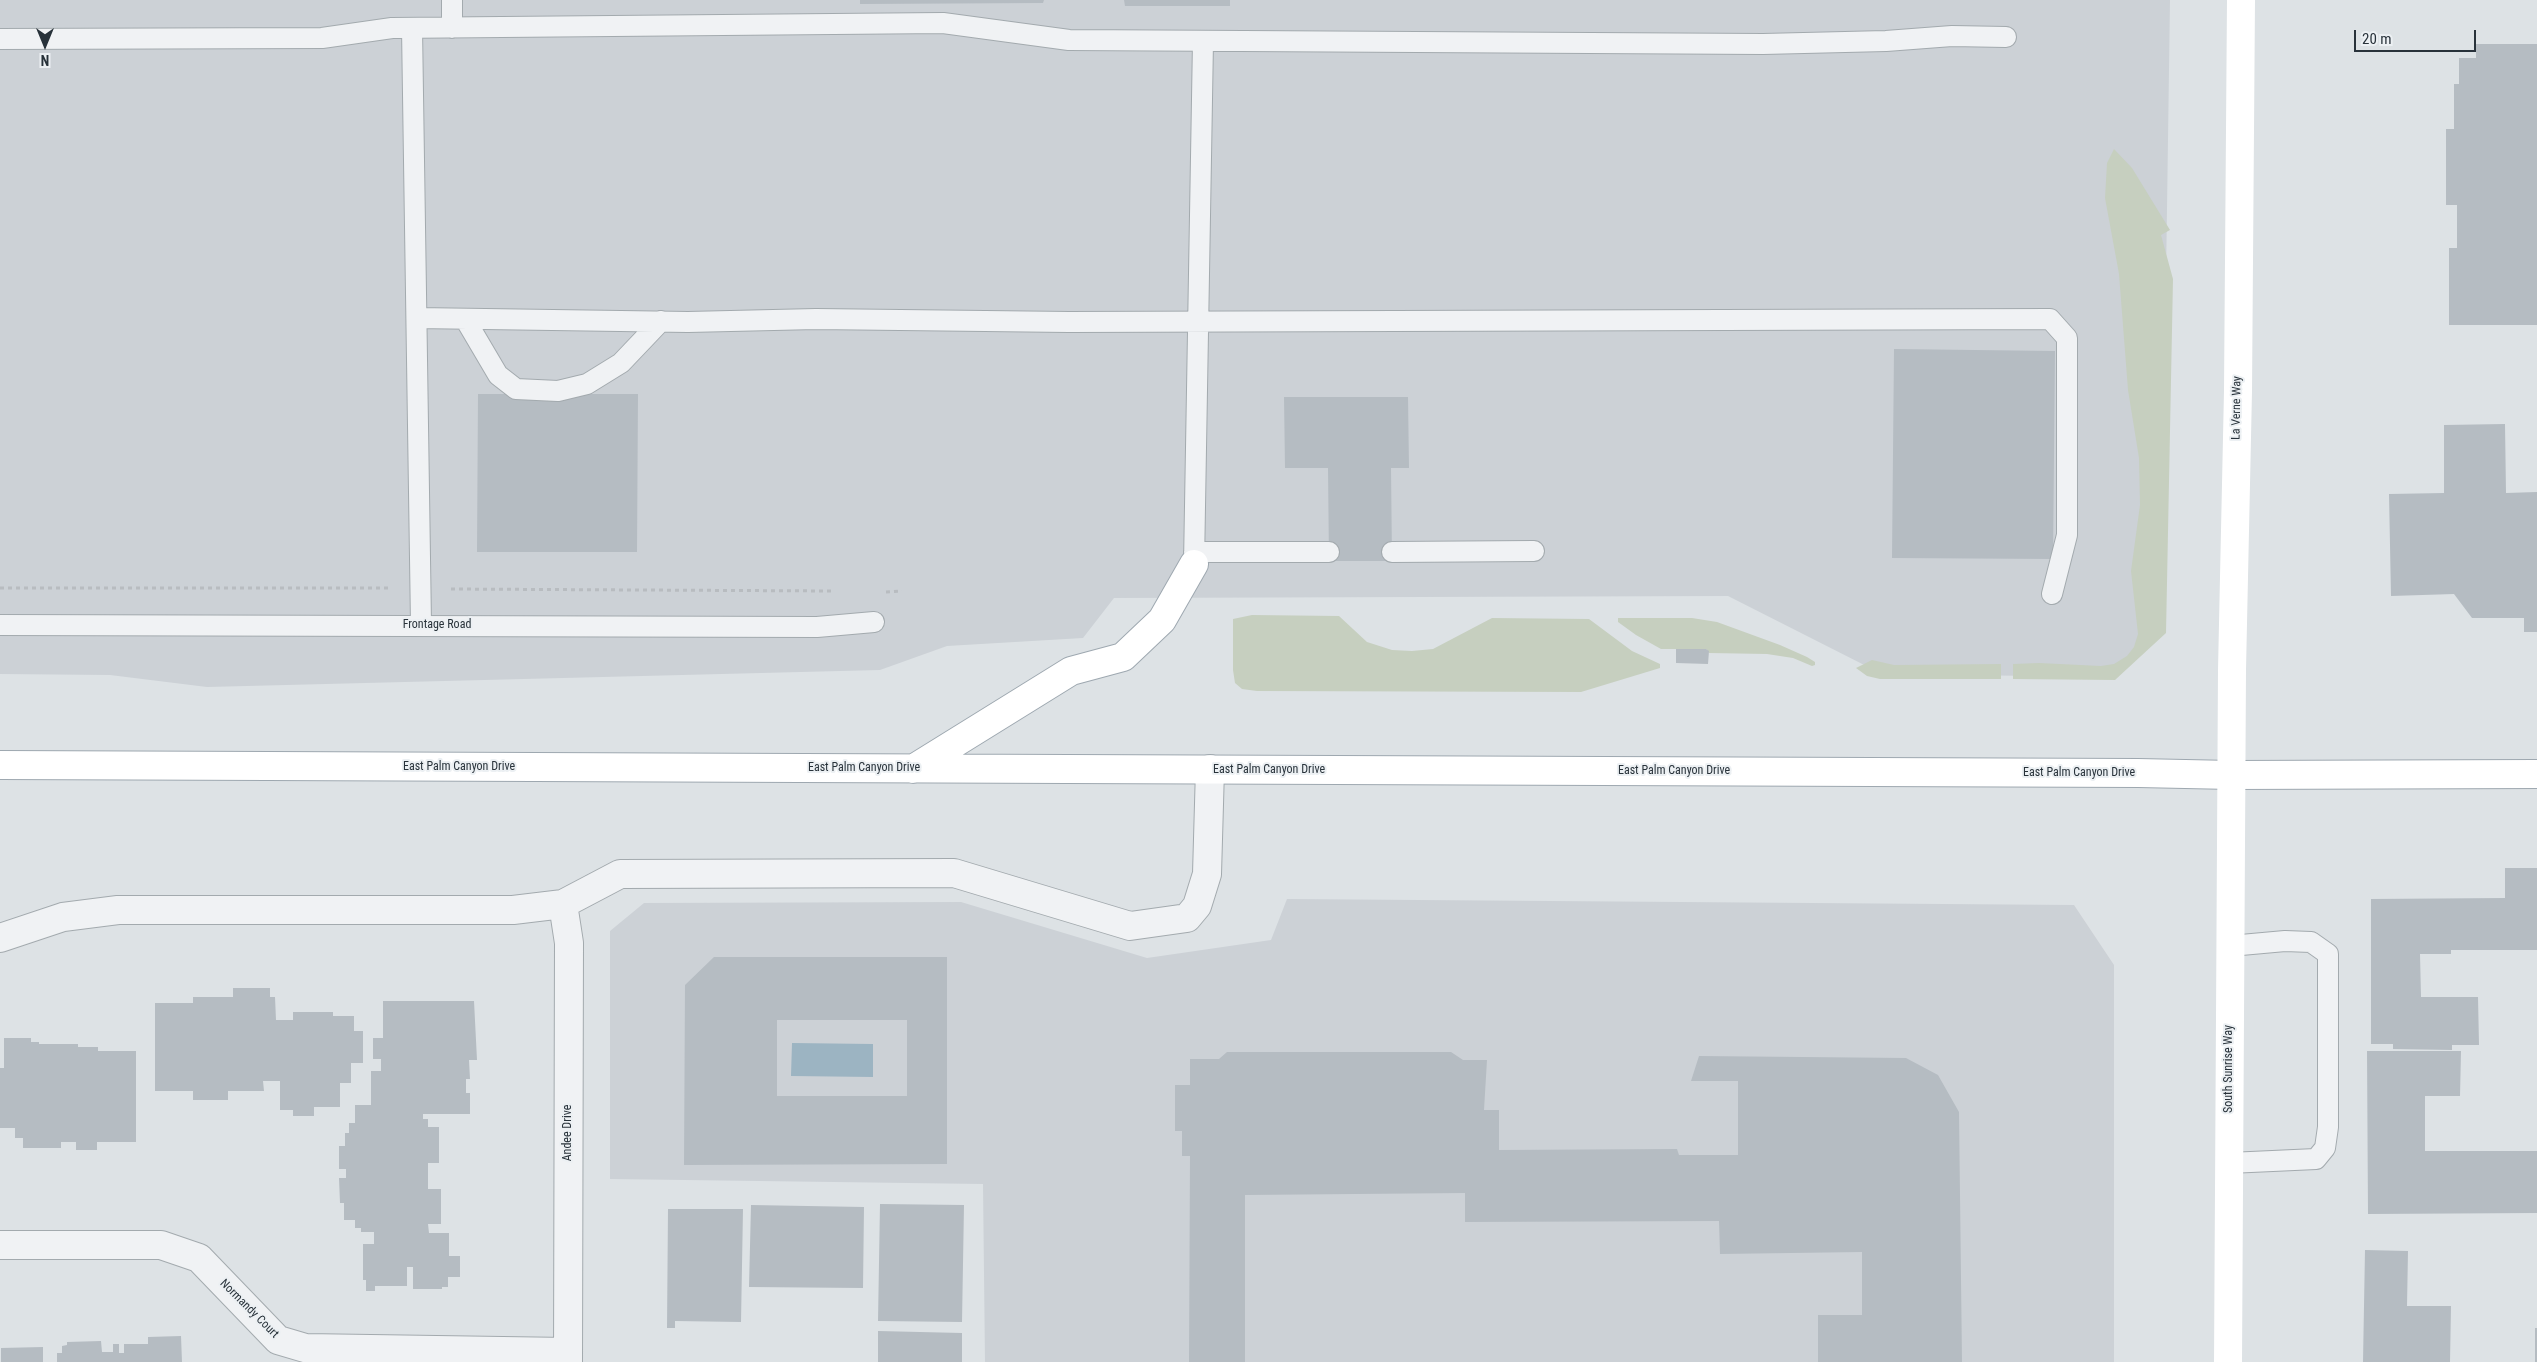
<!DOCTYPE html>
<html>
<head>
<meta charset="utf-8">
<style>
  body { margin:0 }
  #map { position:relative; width:2537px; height:1362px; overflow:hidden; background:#dde2e5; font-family:"Roboto Condensed",sans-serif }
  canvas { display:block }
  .north { position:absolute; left:20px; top:20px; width:50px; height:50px; -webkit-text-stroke:4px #ecf0f3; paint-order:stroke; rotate:180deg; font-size:14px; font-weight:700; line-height:20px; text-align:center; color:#28323a }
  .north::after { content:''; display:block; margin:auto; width:18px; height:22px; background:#28323a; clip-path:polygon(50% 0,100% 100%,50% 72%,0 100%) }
  .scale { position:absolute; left:2354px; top:30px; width:122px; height:22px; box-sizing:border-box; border:2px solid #28323a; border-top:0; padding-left:6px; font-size:15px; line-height:18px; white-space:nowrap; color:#28323a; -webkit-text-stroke:4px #ecf0f3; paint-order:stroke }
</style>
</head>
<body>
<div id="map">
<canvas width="2537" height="1362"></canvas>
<div class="north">N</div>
<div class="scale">20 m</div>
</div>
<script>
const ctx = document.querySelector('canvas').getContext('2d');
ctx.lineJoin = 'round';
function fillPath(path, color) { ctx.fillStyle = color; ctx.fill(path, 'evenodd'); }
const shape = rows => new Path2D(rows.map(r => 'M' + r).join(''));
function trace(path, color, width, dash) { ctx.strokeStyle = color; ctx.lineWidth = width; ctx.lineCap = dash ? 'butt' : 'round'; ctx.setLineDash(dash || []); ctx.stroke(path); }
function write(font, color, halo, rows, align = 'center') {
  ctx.font = font + ' "Roboto Condensed",sans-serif'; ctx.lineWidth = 4; ctx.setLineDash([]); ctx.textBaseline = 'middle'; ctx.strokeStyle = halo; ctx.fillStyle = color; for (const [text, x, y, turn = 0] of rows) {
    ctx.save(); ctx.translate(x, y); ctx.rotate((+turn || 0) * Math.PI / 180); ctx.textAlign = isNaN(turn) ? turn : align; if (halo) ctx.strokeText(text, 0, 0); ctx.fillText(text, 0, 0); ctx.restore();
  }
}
const built = shape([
  [0,0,2170,0,2161,625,2112,677,1882,674,1728,596,1114,598,1083,638,947,646,880,670,207,687,110,675,0,674],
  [1287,899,2074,905,2114,965,2114,1362,985,1362,983,1184,610,1179,610,931,644,903,961,902,1147,958,1271,940]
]);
const green = shape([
  [2114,149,2132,168,2170,230,2161,235,2173,279,2166,633,2115,680,2013,679,2013,664,2039,663,2101,666,2114,664,2127,656,2134,647,2138,634,2131,571,2140,505,2139,458,2128,390,2119,274,2105,198,2107,163],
  [1252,615,1339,616,1367,642,1392,650,1412,651,1433,649,1492,618,1589,619,1632,651,1660,664,1660,668,1581,692,1257,691,1242,689,1235,683,1233,670,1233,619],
  [1618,618,1692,618,1717,622,1780,645,1807,657,1815,662,1815,665,1812,666,1793,658,1767,654,1709,653,1706,649,1661,649,1636,635,1618,622],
  [1872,660,1894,665,2001,664,2001,679,1880,679,1867,676,1856,668]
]);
const water = shape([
  [792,1043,873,1044,873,1077,791,1076]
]);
const building = shape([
  [860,0,1044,0,1043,3,860,4],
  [1124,0,1230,0,1230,6,1125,6],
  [2476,44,2537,44,2537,325,2449,325,2449,248,2457,248,2457,205,2446,205,2446,129,2454,129,2454,84,2459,84,2459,58,2476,58],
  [1894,349,2055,351,2053,559,1892,558],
  [478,394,638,394,637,552,477,552],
  [1284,397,1408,397,1409,468,1391,468,1392,561,1329,561,1328,468,1285,468],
  [2505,424,2506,493,2537,492,2537,632,2524,632,2524,618,2472,618,2454,594,2391,596,2389,494,2444,493,2444,425],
  [1676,649,1706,649,1709,651,1708,664,1676,663],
  [2505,868,2537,868,2537,950,2451,950,2451,954,2420,954,2421,997,2478,997,2479,1045,2452,1045,2452,1050,2393,1049,2393,1044,2371,1044,2371,899,2505,898],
  [714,957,947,957,947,1164,684,1165,685,985],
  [777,1020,907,1020,907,1096,777,1096],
  [233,988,270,988,270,997,275,997,276,1020,293,1020,293,1012,333,1012,333,1016,354,1016,354,1031,363,1031,363,1063,351,1063,351,1083,340,1083,340,1107,314,1107,314,1116,293,1116,293,1110,280,1110,280,1081,263,1081,264,1091,228,1091,228,1100,193,1100,193,1091,155,1091,155,1003,193,1003,193,997,233,997],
  [383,1001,474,1001,477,1060,469,1060,470,1079,466,1079,466,1093,470,1093,470,1114,423,1114,423,1119,428,1119,428,1127,439,1127,439,1163,428,1163,428,1189,441,1189,441,1224,428,1224,429,1233,449,1233,449,1256,460,1256,460,1277,448,1277,448,1287,442,1287,442,1289,413,1289,413,1267,407,1267,407,1286,375,1286,375,1291,366,1291,366,1280,363,1280,363,1244,374,1244,374,1232,361,1232,361,1228,355,1228,355,1220,344,1220,344,1203,340,1203,339,1178,346,1178,346,1169,339,1169,339,1146,345,1146,345,1133,349,1133,349,1123,355,1123,355,1105,371,1105,371,1071,381,1071,381,1059,373,1059,373,1038,383,1038],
  [4,1038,31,1038,31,1042,39,1042,39,1044,78,1044,78,1047,98,1047,98,1051,136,1051,136,1142,97,1142,97,1150,76,1150,76,1142,61,1142,61,1148,23,1148,23,1138,15,1138,15,1128,0,1128,0,1068,4,1068],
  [2367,1051,2461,1051,2460,1096,2425,1096,2425,1151,2537,1151,2537,1213,2368,1214],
  [1227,1052,1451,1052,1463,1060,1487,1060,1484,1110,1499,1110,1499,1150,1677,1149,1679,1155,1738,1155,1738,1081,1691,1081,1699,1056,1906,1058,1938,1075,1959,1112,1962,1362,1818,1362,1818,1315,1862,1315,1862,1252,1720,1254,1719,1221,1465,1222,1465,1193,1245,1195,1245,1362,1189,1362,1190,1156,1182,1156,1182,1131,1175,1131,1175,1085,1190,1085,1190,1059,1219,1059],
  [880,1204,964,1205,962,1322,878,1321],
  [751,1205,864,1207,863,1288,749,1287],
  [668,1209,743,1209,741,1322,675,1321,675,1328,667,1328],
  [2365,1250,2408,1251,2407,1306,2451,1306,2450,1362,2363,1362],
  [2535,1328,2537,1328,2537,1362,2535,1362],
  [878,1331,962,1333,962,1362,878,1362],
  [181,1336,182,1362,57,1362,57,1353,62,1353,62,1346,67,1345,67,1342,101,1341,102,1352,113,1352,113,1344,119,1344,119,1353,124,1353,124,1344,148,1344,148,1337],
  [43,1347,43,1362,1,1362,1,1348]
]);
const path = shape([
  [0,588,389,588],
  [451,589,834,591],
  [886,592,902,591]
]);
const lane = shape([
  [412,28,421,624],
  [452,28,452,0],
  [0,39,322,38,392,28,943,23,1069,40,1763,44,1886,41,1952,36,2006,37],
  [417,318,688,322,816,319,1069,322,2050,319,2067,338,2067,535,2052,594],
  [465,319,498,375,516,389,558,391,587,384,621,363,661,321],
  [1194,552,1329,552],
  [1392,552,1534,551],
  [1194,564,1203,41],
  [0,625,817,627,874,622],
  [2229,1163,2316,1159,2325,1148,2328,1127,2328,954,2311,942,2285,941,2230,946]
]);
const street = shape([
  [563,904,569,943,568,1362],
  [0,938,63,917,118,910,513,910,563,904,620,874,954,873,1130,926,1187,918,1197,906,1207,874,1210,769],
  [0,1245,161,1245,199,1258,278,1340,305,1348,568,1352]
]);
const secondary = shape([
  [2228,1362,2232,670,2238,391,2241,0]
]);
const primary = shape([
  [0,765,2138,773,2232,775,2537,774],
  [913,769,1071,671,1123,657,1162,620,1194,564]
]);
const streetNames = [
  ["La Verne Way",2237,408,-89],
  ["Frontage Road",437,625],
  ["East Palm Canyon Drive",459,767],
  ["East Palm Canyon Drive",864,768],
  ["East Palm Canyon Drive",1269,770],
  ["East Palm Canyon Drive",1674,771],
  ["East Palm Canyon Drive",2079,773],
  ["South Sunrise Way",2229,1069,-90],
  ["Andee Drive",568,1133,-90],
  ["Normandy Court",249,1309,45]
];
fillPath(built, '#ccd1d6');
fillPath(green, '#c6cfbf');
fillPath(water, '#9cb4c2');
fillPath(building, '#b5bcc2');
trace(lane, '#a3aaae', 22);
trace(street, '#a3aaae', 30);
trace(primary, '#9ea8b0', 30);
trace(path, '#b8bcc0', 3, [4, 4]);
trace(lane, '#f0f2f4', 20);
trace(street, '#f0f2f4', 28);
trace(secondary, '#fff', 28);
trace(primary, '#fff', 28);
write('12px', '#28323a', '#ecf0f3', streetNames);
</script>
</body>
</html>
